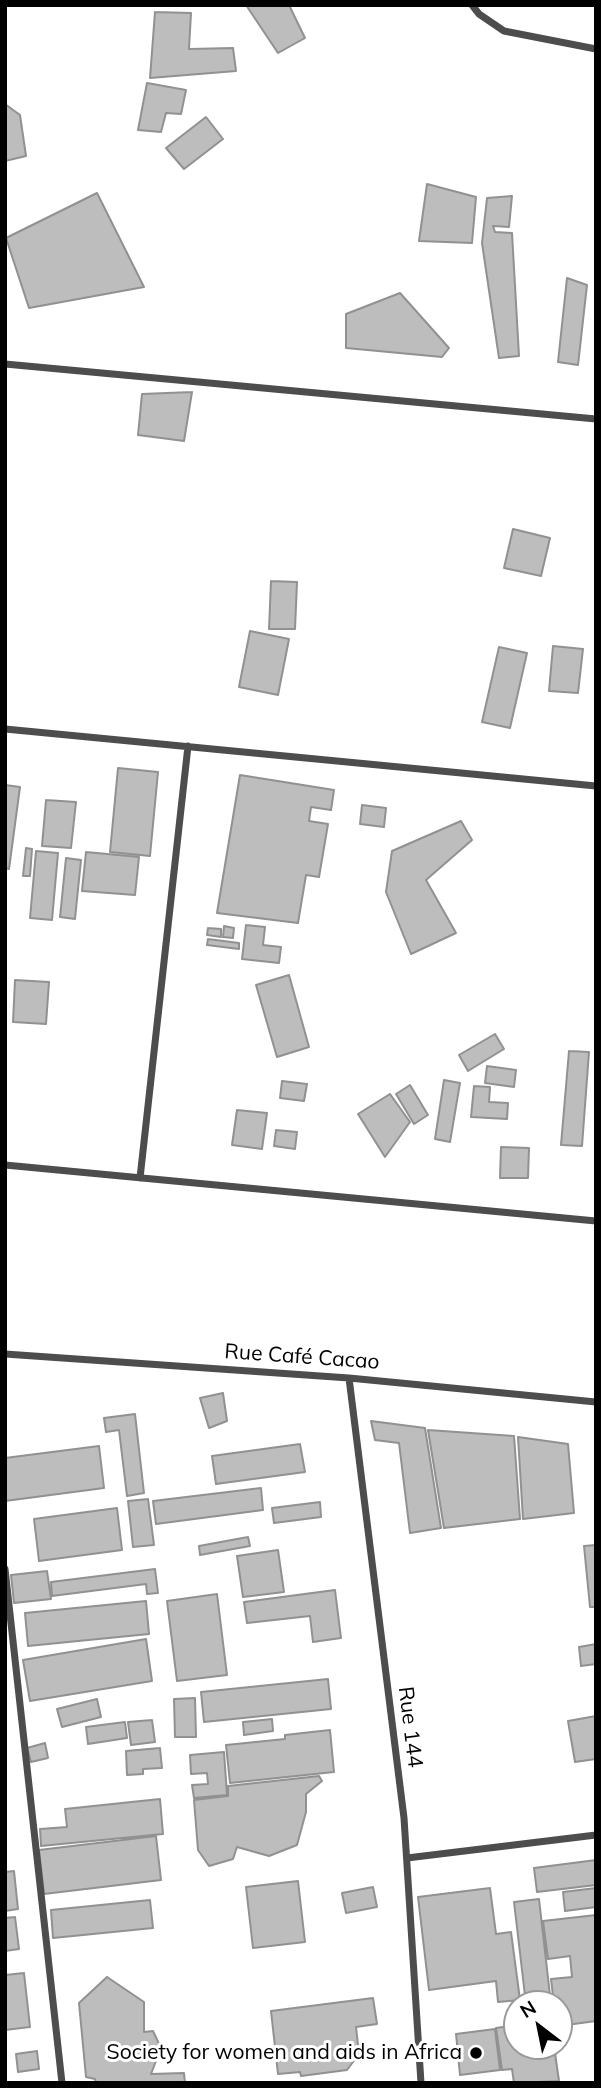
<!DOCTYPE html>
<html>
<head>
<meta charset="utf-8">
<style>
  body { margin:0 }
  #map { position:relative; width:601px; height:2088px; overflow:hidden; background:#fff; font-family:Mulish,sans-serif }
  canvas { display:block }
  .frame { position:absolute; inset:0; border:7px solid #000; pointer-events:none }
  .north { position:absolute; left:503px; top:1990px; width:70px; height:70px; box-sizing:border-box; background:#fff; border:2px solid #999; border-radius:50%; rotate:328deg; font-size:19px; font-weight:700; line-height:28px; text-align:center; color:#000 }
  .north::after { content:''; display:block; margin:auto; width:24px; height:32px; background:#000; clip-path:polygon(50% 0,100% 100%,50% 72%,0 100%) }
</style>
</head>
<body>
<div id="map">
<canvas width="601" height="2088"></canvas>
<div class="frame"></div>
<div class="north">N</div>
</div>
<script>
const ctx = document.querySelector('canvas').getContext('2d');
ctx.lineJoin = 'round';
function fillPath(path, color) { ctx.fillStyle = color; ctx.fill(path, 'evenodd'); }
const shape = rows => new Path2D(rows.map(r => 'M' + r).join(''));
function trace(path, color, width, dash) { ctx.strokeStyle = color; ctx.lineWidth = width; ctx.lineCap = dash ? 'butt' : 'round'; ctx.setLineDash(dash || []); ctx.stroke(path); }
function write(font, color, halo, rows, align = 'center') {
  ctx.font = font + ' Mulish,sans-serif'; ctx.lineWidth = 6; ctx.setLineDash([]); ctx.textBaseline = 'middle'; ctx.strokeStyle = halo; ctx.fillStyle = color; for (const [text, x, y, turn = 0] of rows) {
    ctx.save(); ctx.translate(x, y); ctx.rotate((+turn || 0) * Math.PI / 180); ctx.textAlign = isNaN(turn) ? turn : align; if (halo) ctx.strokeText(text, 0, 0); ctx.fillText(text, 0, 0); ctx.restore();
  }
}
const building = shape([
  [246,5,289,5,305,38,278,53,246,5],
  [155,12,191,13,189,49,233,48,236,71,150,78,155,12],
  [147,83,186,90,181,114,166,113,161,132,138,130,147,83],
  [5,104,20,115,26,156,5,161,5,104],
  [206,117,223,139,184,169,166,148,206,117],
  [427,184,476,197,472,243,419,241,427,184],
  [97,193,144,287,29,308,6,238,97,193],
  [512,196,509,227,493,226,495,232,512,233,519,356,499,358,482,243,487,198,512,196],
  [567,278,587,285,578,365,558,362,567,278],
  [400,293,449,348,442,357,346,348,346,314,400,293],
  [192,392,184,441,138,435,142,394,192,392],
  [513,529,550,538,541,576,504,568,513,529],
  [271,581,297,582,295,629,269,629,271,581],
  [250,631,289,639,278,695,239,687,250,631],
  [553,646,583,649,578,693,549,691,553,646],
  [499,647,527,653,510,728,482,722,499,647],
  [118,768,158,772,150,856,110,852,118,768],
  [240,775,334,790,331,810,311,807,309,821,328,824,319,877,306,875,298,923,217,913,240,775],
  [5,785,20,787,9,869,5,868,5,785],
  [46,800,76,802,71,848,42,846,46,800],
  [362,805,386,808,384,827,360,824,362,805],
  [461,821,472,840,426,880,456,933,411,954,386,892,392,851,461,821],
  [26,848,32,849,30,876,23,876,26,848],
  [36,851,58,853,52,920,30,918,36,851],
  [86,852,139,857,135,895,82,891,86,852],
  [66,858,81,860,75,919,60,917,66,858],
  [246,925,265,927,263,945,281,947,279,963,242,959,246,925],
  [224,926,234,928,233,938,223,937,224,926],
  [208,928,221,929,221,937,207,935,208,928],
  [208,939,239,943,239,949,207,945,208,939],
  [289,975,309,1047,277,1057,256,985,289,975],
  [15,980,49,982,46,1024,13,1022,15,980],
  [495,1034,504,1049,468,1071,459,1055,495,1034],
  [569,1051,589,1052,582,1146,561,1145,569,1051],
  [487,1066,516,1070,514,1087,485,1083,487,1066],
  [444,1080,460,1083,450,1142,435,1139,444,1080],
  [282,1081,307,1084,304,1101,280,1098,282,1081],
  [410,1085,428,1115,414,1124,396,1094,410,1085],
  [474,1086,490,1087,489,1102,508,1103,507,1119,471,1117,474,1086],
  [390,1094,410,1122,385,1157,358,1114,390,1094],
  [237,1110,267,1113,262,1149,232,1145,237,1110],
  [276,1130,297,1132,295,1149,274,1146,276,1130],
  [501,1147,529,1148,528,1178,500,1178,501,1147],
  [223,1393,227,1421,209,1428,200,1398,223,1393],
  [135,1414,144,1493,127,1496,119,1430,106,1432,104,1418,135,1414],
  [371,1421,425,1428,441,1528,410,1533,399,1443,375,1440,371,1421],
  [428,1430,514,1436,520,1519,444,1528,428,1430],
  [518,1437,568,1444,574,1513,523,1519,518,1437],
  [300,1444,305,1472,216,1484,212,1456,300,1444],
  [99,1446,104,1488,5,1501,5,1458,99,1446],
  [261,1488,263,1510,156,1524,153,1501,261,1488],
  [148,1499,154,1545,133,1547,128,1501,148,1499],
  [320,1502,321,1517,274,1523,272,1508,320,1502],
  [117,1508,122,1550,39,1561,34,1519,117,1508],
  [248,1537,250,1546,200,1555,199,1546,248,1537],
  [596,1545,596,1607,590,1607,584,1546,596,1545],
  [278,1550,284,1592,243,1597,237,1556,278,1550],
  [155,1569,158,1593,147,1594,146,1584,52,1596,51,1582,155,1569],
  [47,1571,51,1599,14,1603,11,1575,47,1571],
  [335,1590,341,1638,313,1642,310,1616,247,1623,244,1602,335,1590],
  [217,1594,227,1675,177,1681,167,1601,217,1594],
  [146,1601,149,1634,28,1646,25,1613,146,1601],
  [146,1639,152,1681,30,1701,23,1660,146,1639],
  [596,1644,596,1664,581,1666,579,1647,596,1644],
  [328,1679,331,1709,204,1722,201,1692,328,1679],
  [195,1698,196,1737,175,1737,174,1699,195,1698],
  [97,1699,101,1717,62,1727,57,1709,97,1699],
  [596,1716,596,1759,575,1762,568,1721,596,1716],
  [272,1719,273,1731,244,1735,243,1722,272,1719],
  [152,1720,155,1742,131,1745,128,1722,152,1720],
  [125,1722,127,1738,88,1744,86,1727,125,1722],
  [330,1730,334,1772,230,1783,226,1745,285,1739,285,1735,330,1730],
  [45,1743,48,1758,31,1762,27,1748,45,1743],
  [160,1748,162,1768,143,1769,143,1774,127,1775,126,1751,160,1748],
  [224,1752,227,1795,194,1798,192,1785,208,1784,207,1773,191,1774,190,1755,224,1752],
  [319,1776,322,1781,306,1794,306,1812,297,1845,269,1856,237,1847,233,1859,209,1866,198,1850,194,1800,228,1796,228,1786,319,1776],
  [160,1799,163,1834,41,1846,40,1829,67,1827,65,1809,160,1799],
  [156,1836,161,1880,44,1894,39,1850,156,1836],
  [596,1860,596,1885,537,1892,534,1868,596,1860],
  [14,1871,18,1909,5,1911,5,1872,14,1871],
  [298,1881,305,1942,253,1948,246,1887,298,1881],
  [373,1887,377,1907,346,1913,342,1893,373,1887],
  [490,1888,496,1934,511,1932,520,2000,498,2002,496,1981,429,1990,418,1897,490,1888],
  [596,1888,596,1907,565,1911,563,1892,596,1888],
  [539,1899,551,2004,526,2004,514,1902,539,1899],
  [150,1900,153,1928,53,1938,51,1910,150,1900],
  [596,1915,596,2021,559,2026,559,2004,554,2004,551,1979,572,1977,570,1956,548,1959,543,1921,596,1915],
  [15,1917,19,1949,5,1951,5,1918,15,1917],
  [24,1973,30,2027,5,2030,5,1975,24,1973],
  [107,1977,144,2002,144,2032,153,2031,161,2048,151,2074,184,2073,185,2083,96,2083,95,2079,86,2077,79,2003,107,1977],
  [373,1998,377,2024,356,2027,359,2054,347,2070,301,2076,300,2072,278,2074,271,2011,373,1998],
  [517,2025,517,2046,554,2046,559,2081,514,2083,512,2069,502,2070,496,2028,517,2025],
  [495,2029,500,2070,460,2075,456,2034,495,2029],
  [37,2051,39,2069,18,2072,16,2054,37,2051]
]);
const minor = shape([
  [472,5,479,14,504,31,596,49],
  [5,364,596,419],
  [5,729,596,786],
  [5,1165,596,1221],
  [140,1178,188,746],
  [5,1354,349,1378,596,1402],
  [349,1378,404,1818,421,2083],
  [5,1569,62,2083],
  [407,1858,596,1835]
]);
const markers = [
  [476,2053,7,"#000"]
];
const streetNames = [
  ["Rue Café Cacao",302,1357,4],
  ["Rue 144",410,1727,83]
];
const poiNames = [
  ["Society for women and aids in Africa",462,2053]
];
fillPath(building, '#bdbdbd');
trace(building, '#919191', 2);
trace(minor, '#4d4d4d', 7);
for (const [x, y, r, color] of markers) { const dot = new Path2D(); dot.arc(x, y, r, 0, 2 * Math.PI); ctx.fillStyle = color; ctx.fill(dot); trace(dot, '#fff', 2.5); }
write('21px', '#000', '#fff', streetNames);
write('21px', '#000', '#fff', poiNames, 'right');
</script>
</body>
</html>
